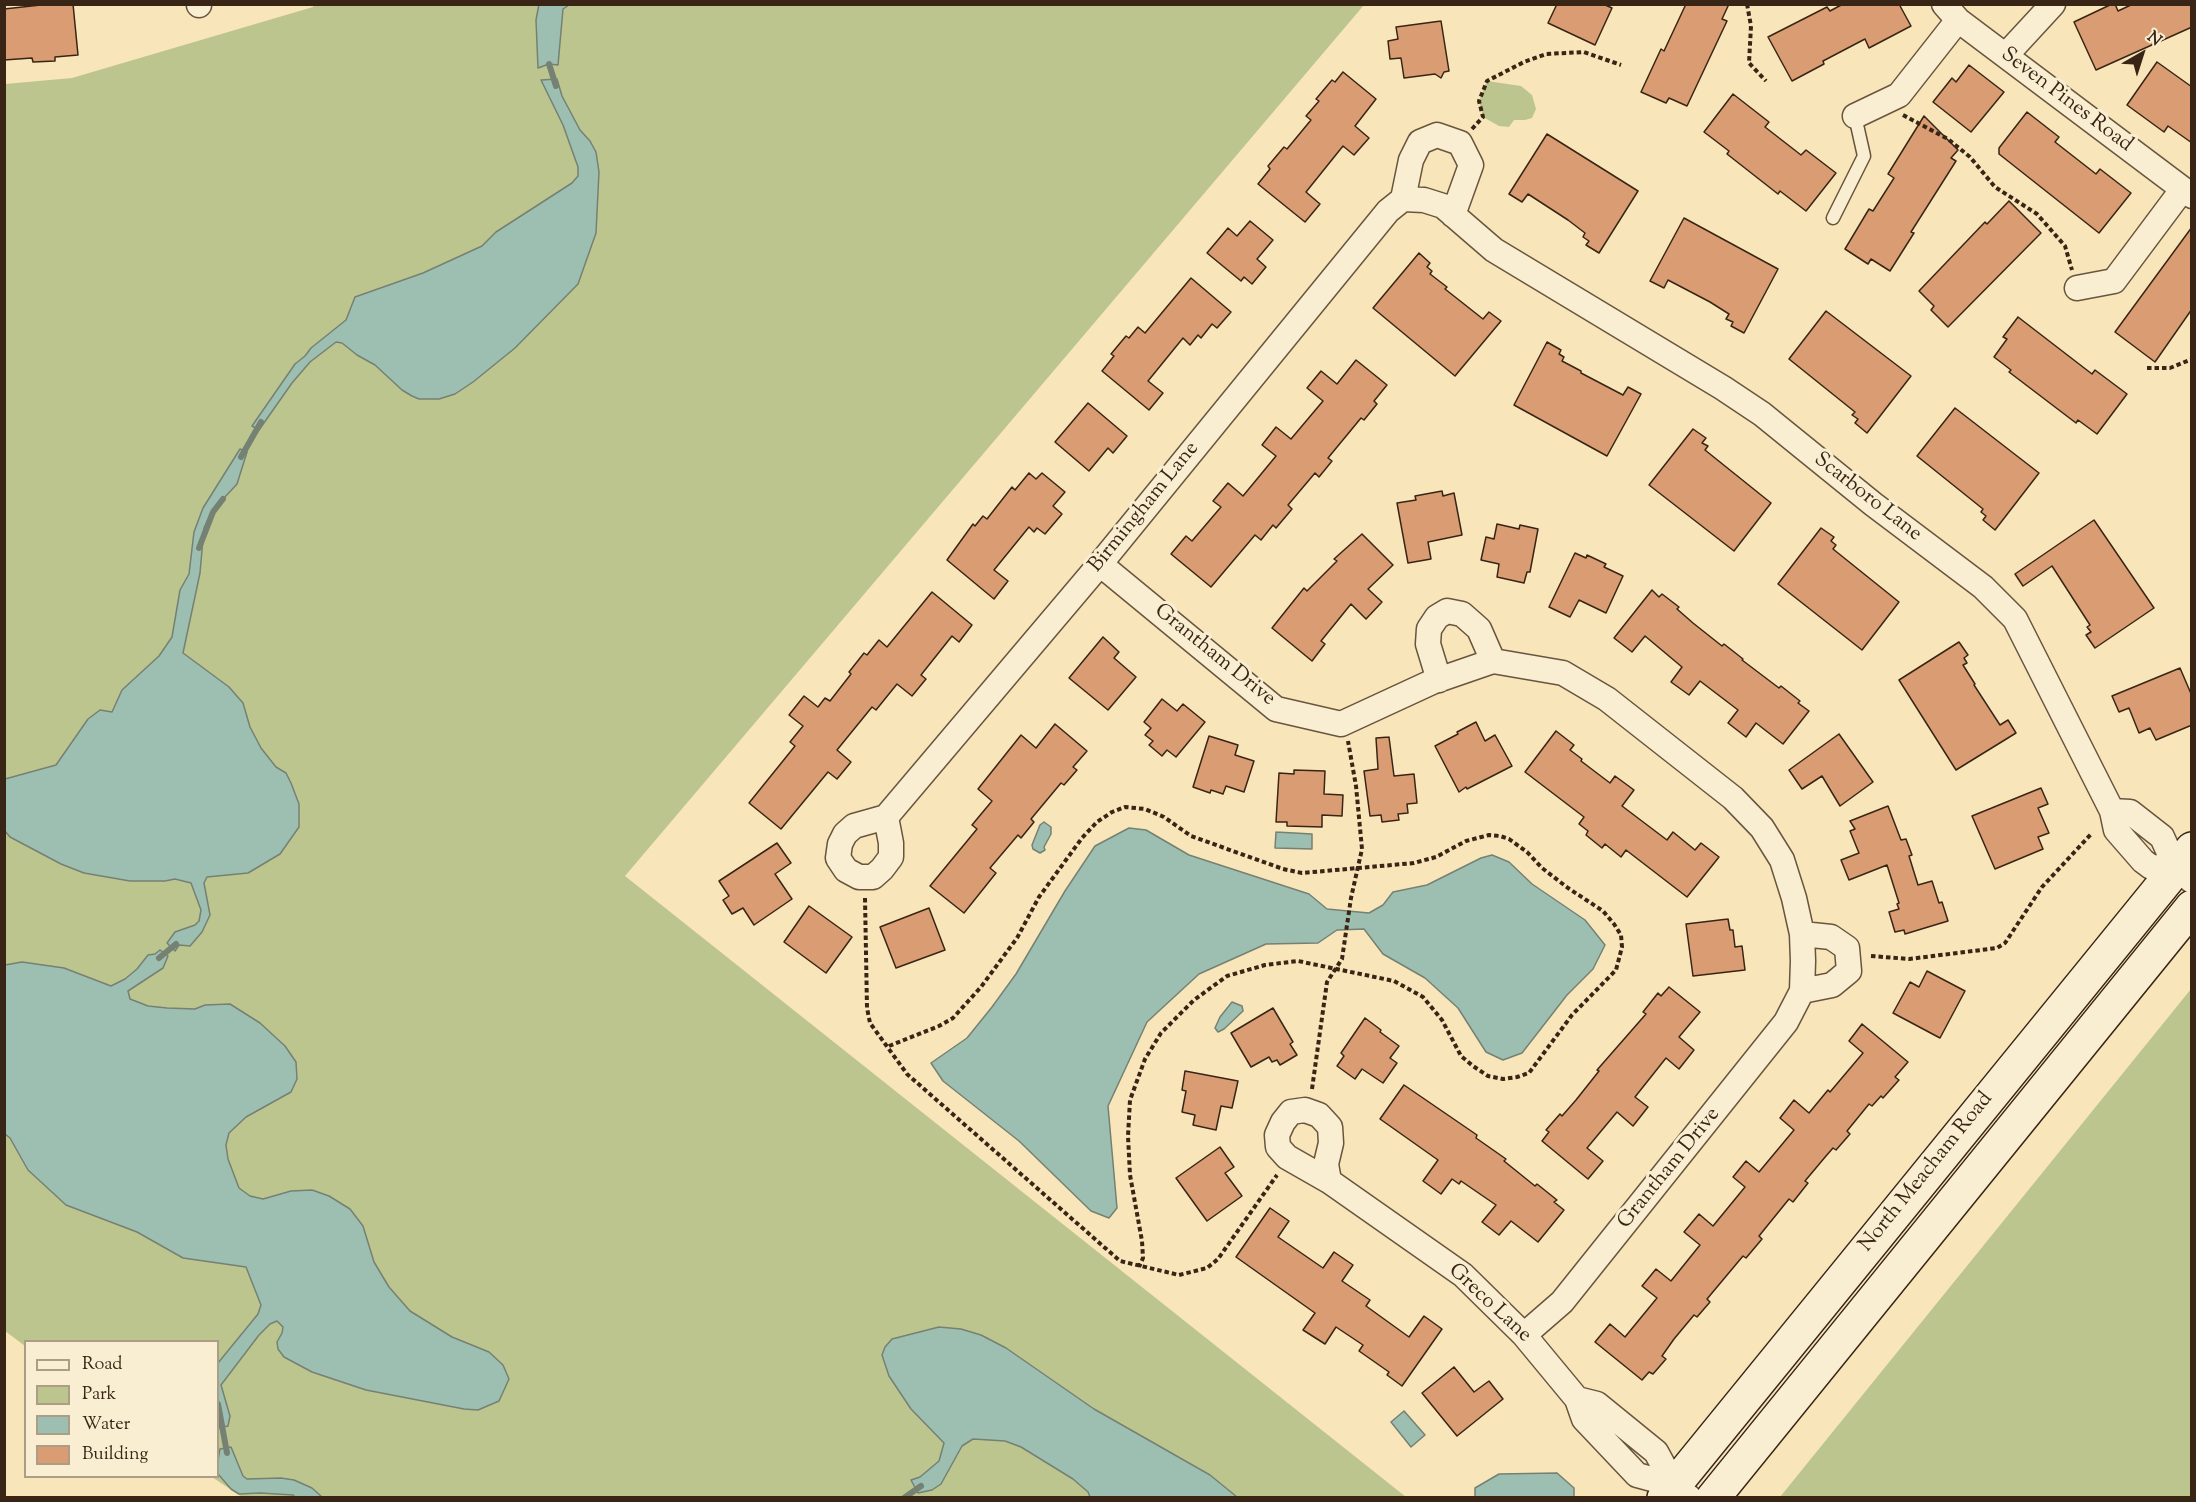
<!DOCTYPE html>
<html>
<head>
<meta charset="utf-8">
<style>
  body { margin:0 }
  #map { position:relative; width:2196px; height:1502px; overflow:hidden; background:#f8e5b9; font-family:"Sorts Mill Goudy",serif }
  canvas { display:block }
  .frame { position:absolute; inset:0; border:6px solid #382515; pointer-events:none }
  .legend { position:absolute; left:24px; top:1340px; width:195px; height:138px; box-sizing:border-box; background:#faeed2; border:2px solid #ac9e86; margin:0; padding:8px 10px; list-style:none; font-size:18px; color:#382515 }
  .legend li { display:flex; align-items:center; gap:12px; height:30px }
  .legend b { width:30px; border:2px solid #ac9e86 }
  .north { position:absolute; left:2112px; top:24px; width:60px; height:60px; -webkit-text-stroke:4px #faeed2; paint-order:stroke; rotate:39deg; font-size:16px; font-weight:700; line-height:24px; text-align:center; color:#382515 }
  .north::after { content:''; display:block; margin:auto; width:21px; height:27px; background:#382515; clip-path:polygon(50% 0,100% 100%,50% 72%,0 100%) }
</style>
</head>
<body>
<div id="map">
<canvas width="2196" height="1502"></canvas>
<div class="frame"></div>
<ul class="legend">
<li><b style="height:8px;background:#faeed2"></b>Road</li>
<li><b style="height:16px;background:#bdc58f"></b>Park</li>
<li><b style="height:16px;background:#9dbfb1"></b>Water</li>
<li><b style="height:16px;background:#da9c72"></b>Building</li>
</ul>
<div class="north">N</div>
</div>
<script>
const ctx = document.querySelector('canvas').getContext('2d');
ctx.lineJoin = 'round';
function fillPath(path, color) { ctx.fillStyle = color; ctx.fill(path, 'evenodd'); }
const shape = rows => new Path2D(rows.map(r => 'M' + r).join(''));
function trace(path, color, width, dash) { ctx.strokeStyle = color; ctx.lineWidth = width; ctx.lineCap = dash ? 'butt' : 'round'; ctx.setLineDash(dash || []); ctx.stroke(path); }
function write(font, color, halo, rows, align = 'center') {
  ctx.font = font + ' "Sorts Mill Goudy",serif'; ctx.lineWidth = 6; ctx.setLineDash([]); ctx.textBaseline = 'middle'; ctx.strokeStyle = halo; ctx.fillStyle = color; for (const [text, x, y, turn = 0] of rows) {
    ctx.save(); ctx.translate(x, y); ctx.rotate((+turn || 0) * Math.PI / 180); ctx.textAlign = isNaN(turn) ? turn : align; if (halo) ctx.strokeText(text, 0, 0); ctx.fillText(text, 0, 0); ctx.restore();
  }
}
const green = shape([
  [314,5,1364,5,625,876,1406,1497,242,1497,212,1477,218,1476,218,1342,26,1342,25,1346,5,1331,5,84,72,78,313,7],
  [1487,81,1521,86,1532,95,1536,109,1532,118,1525,120,1514,120,1509,127,1499,126,1483,117,1479,101],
  [2191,989,2191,1497,1780,1497]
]);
const water = shape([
  [539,4,569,5,563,9,558,65,549,64,538,68,536,20,539,4],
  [557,79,562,96,580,130,590,141,596,152,599,172,596,233,578,284,515,348,473,382,455,394,439,399,419,399,412,396,402,390,375,365,357,355,342,343,336,342,310,362,292,383,259,430,252,426,295,364,305,356,311,348,346,320,355,297,423,273,482,246,496,232,572,183,578,176,578,167,563,125,541,80,557,79],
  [240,449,247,452,237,484,212,511,204,528,200,573,183,653,229,687,243,703,250,727,261,748,276,767,286,773,291,783,299,804,299,827,280,854,248,873,207,877,204,883,210,915,202,932,190,946,179,945,175,951,167,943,175,932,195,925,199,921,201,910,191,883,175,879,165,881,130,881,84,873,61,864,10,837,5,831,5,779,56,765,88,719,100,710,112,712,122,690,159,656,172,637,180,590,189,574,194,532,203,508,240,449],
  [1044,822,1051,827,1051,834,1044,847,1045,850,1040,853,1033,849,1032,845,1040,825,1044,822],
  [1129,828,1146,830,1189,855,1309,894,1327,909,1369,913,1383,905,1393,892,1427,885,1481,858,1492,855,1509,862,1532,884,1585,920,1605,945,1593,969,1567,995,1522,1053,1503,1060,1486,1052,1458,1008,1425,978,1383,954,1364,929,1337,930,1318,943,1266,944,1199,974,1147,1022,1108,1106,1117,1208,1109,1218,1091,1211,1019,1141,943,1081,931,1063,967,1038,992,1007,1016,974,1065,891,1095,846,1129,828],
  [1276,832,1312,834,1312,849,1275,848,1276,832],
  [160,950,168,956,163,968,128,991,130,999,148,1006,167,1008,195,1009,205,1005,230,1004,260,1023,285,1046,296,1062,297,1079,291,1092,246,1117,229,1133,226,1145,228,1159,239,1188,250,1196,263,1199,291,1191,312,1190,329,1196,350,1209,363,1226,374,1262,389,1287,410,1311,452,1337,489,1352,503,1365,509,1379,499,1401,478,1410,464,1409,366,1390,312,1372,284,1357,278,1349,277,1342,282,1333,283,1327,277,1321,270,1324,259,1335,221,1385,230,1416,228,1426,218,1428,218,1363,258,1314,261,1305,246,1267,183,1258,137,1232,66,1205,28,1170,10,1138,5,1134,5,965,22,962,64,968,111,986,125,979,137,969,148,955,155,954,160,950],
  [1232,1002,1242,1006,1243,1011,1224,1029,1218,1032,1215,1028,1220,1017,1232,1002],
  [939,1327,961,1329,981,1335,1006,1348,1094,1409,1210,1475,1237,1497,1090,1497,1088,1492,1073,1479,1021,1447,1005,1441,973,1439,962,1446,941,1484,932,1490,918,1493,911,1480,920,1477,939,1461,944,1443,911,1409,889,1376,882,1355,885,1347,892,1339,939,1327],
  [1404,1411,1425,1435,1411,1447,1391,1422,1404,1411],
  [231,1447,243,1476,247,1479,281,1478,294,1480,312,1488,322,1497,295,1497,293,1495,260,1493,239,1494,231,1489,218,1474,218,1460,220,1449,231,1447],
  [1557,1473,1574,1488,1574,1497,1475,1497,1475,1488,1499,1474,1557,1473]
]);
const stream = shape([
  [549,64,556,86],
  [241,457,261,422],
  [199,548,213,512,223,499],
  [159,958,176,944],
  [218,1404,227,1453],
  [904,1498,921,1486]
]);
const building = shape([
  [50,4,73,4,78,55,55,57,55,61,33,62,32,58,4,60,4,9,50,4],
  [1557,4,1603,4,1612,8,1595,45,1548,23,1557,4],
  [1686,4,1729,4,1722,19,1727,21,1687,106,1669,98,1666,103,1641,92,1661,49,1664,51,1686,4],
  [1843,4,1899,4,1911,26,1869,48,1865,39,1823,61,1824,64,1792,81,1768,37,1827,7,1830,11,1843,4],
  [2112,4,2115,4,2118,11,2133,4,2192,4,2192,27,2096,70,2074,22,2112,4],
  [1441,21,1449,71,1444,72,1441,78,1435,74,1404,78,1401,58,1390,59,1388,41,1398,39,1396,27,1441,21],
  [2157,62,2192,87,2192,143,2168,126,2164,132,2127,105,2157,62],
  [1969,65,2004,92,1971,132,1933,102,1952,78,1956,82,1969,65],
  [1343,72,1376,99,1355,126,1369,138,1354,155,1343,146,1306,192,1320,204,1305,222,1258,184,1270,169,1268,166,1284,147,1287,149,1311,120,1306,116,1319,101,1316,99,1332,80,1335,82,1343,72],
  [1733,94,1769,122,1765,127,1801,155,1806,150,1836,173,1806,211,1780,191,1778,194,1727,154,1729,151,1704,132,1733,94],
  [2027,112,2059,137,2055,142,2096,174,2100,169,2131,193,2099,233,1999,154,1999,148,2027,112],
  [1924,116,1958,150,1951,158,1956,161,1911,232,1914,233,1890,271,1871,259,1868,264,1845,249,1869,209,1873,211,1894,178,1888,174,1924,116],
  [1547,134,1638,191,1599,253,1586,245,1589,241,1583,237,1585,233,1568,220,1528,194,1522,202,1509,194,1547,134],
  [2009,201,2041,233,1948,327,1931,310,1934,306,1919,291,1985,222,1987,224,2009,201],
  [1684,218,1778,269,1744,333,1731,326,1733,322,1726,319,1729,314,1710,302,1668,280,1664,288,1650,281,1684,218],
  [1250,221,1273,240,1257,259,1266,267,1252,284,1244,277,1241,281,1207,253,1228,228,1237,236,1250,221],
  [2192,227,2192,309,2155,362,2115,332,2192,227],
  [1419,253,1430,263,1427,267,1432,271,1430,274,1447,287,1445,289,1483,319,1489,312,1501,321,1455,376,1373,308,1419,253],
  [1191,278,1231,312,1217,328,1212,324,1201,338,1198,335,1190,345,1183,338,1148,381,1163,393,1149,410,1102,371,1114,356,1111,354,1126,336,1129,338,1138,327,1145,333,1191,278],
  [1826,311,1911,376,1867,433,1855,423,1858,419,1852,415,1855,412,1789,359,1826,311],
  [2018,317,2092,374,2095,370,2127,394,2097,434,2078,420,2076,423,2009,372,2011,370,1994,357,2007,339,2003,337,2018,317],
  [1547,342,1561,350,1559,354,1564,357,1562,361,1581,371,1581,373,1623,395,1628,387,1641,394,1607,456,1514,405,1547,342],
  [1356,360,1387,385,1374,401,1377,404,1364,420,1361,418,1328,458,1332,461,1319,477,1315,473,1288,505,1292,509,1276,528,1273,525,1261,540,1255,535,1211,587,1171,554,1186,536,1192,541,1221,507,1213,501,1228,483,1243,496,1276,456,1262,445,1276,427,1291,439,1323,401,1307,388,1321,371,1337,384,1356,360],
  [1088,403,1127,436,1113,453,1108,448,1089,471,1055,442,1088,403],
  [1955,408,2039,473,1995,530,1983,520,1986,516,1981,512,1983,509,1917,456,1955,408],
  [1693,429,1706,438,1702,443,1708,446,1705,450,1771,503,1734,551,1649,485,1693,429],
  [1029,473,1036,479,1042,473,1065,492,1053,506,1062,514,1045,534,1037,528,1034,532,1029,527,994,570,1008,581,994,599,947,560,973,524,975,526,983,516,987,519,1012,487,1015,490,1029,473],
  [1442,491,1443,496,1454,493,1462,535,1428,542,1431,559,1408,563,1397,503,1416,500,1415,496,1442,491],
  [2094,520,2154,608,2095,648,2086,635,2091,632,2087,627,2090,625,2052,566,2023,586,2015,574,2094,520],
  [1497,524,1519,529,1520,525,1538,529,1530,572,1527,572,1524,583,1497,577,1499,564,1481,560,1486,537,1494,539,1497,524],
  [1821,528,1834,537,1831,541,1836,545,1833,549,1899,602,1862,650,1778,584,1821,528],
  [1362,534,1393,565,1368,589,1382,602,1366,619,1351,604,1321,641,1325,644,1312,661,1272,628,1304,588,1307,591,1337,561,1334,559,1362,534],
  [1575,553,1586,558,1587,555,1606,564,1604,567,1623,576,1606,613,1579,600,1570,617,1549,607,1575,553],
  [1652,590,1659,597,1662,594,1679,607,1677,609,1693,623,1722,646,1724,644,1743,659,1742,660,1779,688,1781,686,1800,701,1798,703,1809,711,1783,744,1756,723,1746,737,1728,723,1738,710,1700,681,1689,695,1671,682,1682,667,1645,636,1632,652,1614,638,1652,590],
  [932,592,972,625,959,642,952,636,921,675,926,679,912,696,897,684,876,710,872,707,837,750,851,762,837,779,828,772,781,829,749,803,795,746,790,742,803,726,789,715,804,696,818,707,825,698,830,701,851,674,849,672,864,653,867,655,879,640,887,647,932,592],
  [1103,637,1119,652,1114,658,1136,677,1108,710,1069,678,1103,637],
  [1959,642,1968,655,1964,658,1967,663,1963,665,1975,684,1974,685,2000,725,2008,720,2016,733,1956,770,1899,680,1959,642],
  [2180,668,2192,696,2192,725,2156,740,2150,728,2139,733,2129,708,2119,712,2112,696,2180,668],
  [1162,699,1177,711,1183,704,1205,722,1176,757,1167,750,1162,756,1149,745,1153,741,1145,735,1151,728,1144,722,1162,699],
  [1476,722,1485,741,1495,735,1512,766,1467,789,1466,787,1459,792,1435,746,1458,734,1457,732,1476,722],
  [1055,724,1087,751,1073,767,1077,770,1064,785,1061,783,1031,819,1034,822,1021,838,1018,835,990,868,996,873,964,913,930,886,977,829,972,825,992,801,978,789,1021,735,1036,748,1055,724],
  [1556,731,1574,745,1570,750,1582,759,1581,761,1610,783,1615,776,1634,790,1622,806,1667,840,1673,832,1695,850,1701,843,1719,857,1687,897,1626,850,1621,857,1605,844,1602,848,1586,835,1588,831,1579,824,1584,817,1525,772,1556,731],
  [1839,734,1873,782,1840,806,1822,776,1802,789,1789,770,1839,734],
  [1209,736,1238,745,1235,755,1254,761,1244,792,1226,786,1223,794,1211,790,1210,793,1193,787,1209,736],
  [1389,737,1394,776,1414,774,1417,803,1407,804,1408,813,1398,814,1399,820,1382,822,1381,815,1370,816,1364,771,1378,769,1376,738,1389,737],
  [1294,770,1325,771,1324,794,1343,795,1342,816,1322,815,1322,827,1287,826,1287,822,1276,822,1279,773,1294,774,1294,770],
  [2041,788,2048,804,2038,808,2049,833,2038,837,2043,849,1995,869,1972,816,2041,788],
  [1888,806,1901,840,1906,839,1912,855,1909,856,1918,885,1932,881,1939,903,1942,902,1948,921,1905,934,1904,930,1895,932,1889,912,1899,909,1897,904,1899,903,1887,865,1849,880,1841,860,1859,853,1850,831,1855,829,1850,821,1888,806],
  [777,843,791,863,775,874,792,899,754,925,743,908,732,914,723,900,729,896,719,881,777,843],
  [809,906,852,937,826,973,784,942,809,906],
  [929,908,945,950,896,968,880,927,929,908],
  [1728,919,1730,930,1733,930,1735,947,1742,946,1745,970,1693,976,1686,924,1728,919],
  [1927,971,1965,991,1940,1038,1893,1013,1910,982,1919,987,1927,971],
  [1669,987,1700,1012,1679,1037,1694,1050,1679,1069,1666,1058,1635,1097,1648,1107,1633,1126,1617,1112,1587,1148,1603,1161,1588,1179,1542,1141,1549,1132,1546,1130,1560,1114,1562,1116,1576,1100,1599,1071,1597,1070,1646,1014,1643,1012,1658,993,1661,996,1669,987],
  [1273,1008,1293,1042,1290,1044,1297,1055,1280,1065,1277,1060,1272,1062,1269,1057,1251,1067,1231,1033,1273,1008],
  [1365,1018,1381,1030,1380,1032,1399,1046,1390,1058,1397,1063,1383,1083,1362,1069,1355,1079,1337,1066,1344,1056,1341,1053,1365,1018],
  [1862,1024,1908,1062,1895,1077,1899,1080,1883,1098,1881,1096,1872,1106,1869,1104,1847,1131,1850,1134,1836,1150,1833,1148,1826,1156,1805,1181,1808,1183,1793,1202,1789,1199,1759,1236,1762,1239,1746,1258,1743,1256,1707,1299,1710,1302,1697,1317,1694,1315,1674,1339,1662,1356,1666,1359,1653,1374,1649,1372,1642,1380,1595,1342,1610,1324,1625,1337,1657,1298,1642,1286,1656,1269,1671,1281,1700,1245,1684,1232,1699,1214,1713,1226,1745,1187,1733,1177,1746,1161,1759,1172,1794,1130,1780,1118,1794,1100,1809,1113,1828,1090,1830,1092,1863,1053,1849,1041,1862,1024],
  [1185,1071,1238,1081,1232,1108,1221,1106,1216,1130,1193,1125,1195,1115,1182,1112,1186,1091,1182,1090,1185,1071],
  [1404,1085,1477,1135,1476,1138,1506,1159,1504,1161,1535,1186,1537,1184,1557,1200,1554,1202,1564,1210,1538,1242,1511,1221,1499,1235,1482,1222,1496,1205,1461,1181,1459,1184,1452,1179,1441,1194,1423,1181,1438,1160,1380,1119,1404,1085],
  [1220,1147,1234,1167,1225,1173,1242,1196,1207,1221,1176,1178,1220,1147],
  [1270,1208,1289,1221,1278,1237,1323,1268,1334,1252,1353,1265,1342,1281,1370,1300,1366,1306,1409,1337,1424,1316,1442,1329,1402,1386,1387,1375,1389,1372,1359,1351,1363,1345,1336,1327,1325,1344,1303,1330,1315,1313,1236,1257,1270,1208],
  [1454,1367,1474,1392,1489,1381,1503,1399,1457,1436,1422,1393,1454,1367]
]);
const path = shape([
  [1747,4,1751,26,1749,63,1766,81],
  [1903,115,1948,139,1970,157,1995,187,2037,214,2065,246,2072,270],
  [1472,129,1483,117,1479,101,1487,81,1524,62,1546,54,1584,52,1621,65],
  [2147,368,2170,368,2192,359],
  [865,898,867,1008,870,1023,907,1074,1120,1261,1179,1275,1207,1268,1218,1259,1277,1175],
  [1871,956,1909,959,1997,948,2005,943,2042,887,2092,833],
  [889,1046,939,1026,953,1018,981,987,1017,938,1039,897,1082,838,1097,822,1112,812,1125,807,1145,809,1164,817,1191,836,1283,869,1302,873,1414,863,1436,857,1466,841,1489,835,1500,836,1509,839,1527,852,1542,868,1568,888,1603,911,1614,924,1621,935,1622,947,1616,970,1572,1015,1529,1073,1517,1077,1503,1079,1488,1076,1473,1066,1461,1056,1442,1020,1423,997,1394,981,1298,961,1265,965,1227,976,1194,1000,1161,1033,1145,1059,1130,1100,1128,1136,1130,1175,1142,1241,1143,1258,1139,1267],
  [1312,1089,1327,982,1342,959,1351,898,1362,849,1356,786,1348,741]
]);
const lane = shape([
  [1833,218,1864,156,1855,116]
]);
const street = shape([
  [199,4,199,5],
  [1944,4,1958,20,2192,196],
  [2006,55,2053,4],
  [1855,116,1899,95,1958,20],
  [1403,199,1411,160,1420,142,1437,135,1460,143,1471,165,1453,215],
  [2077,288,2114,281,2182,190],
  [1100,564,1276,709,1341,724,1432,682,1493,661,1563,673,1607,699,1733,798,1762,828,1782,860,1794,898,1802,934,1803,961,1802,991,1786,1022,1562,1302,1524,1335],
  [1439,680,1428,644,1429,629,1437,617,1447,611,1462,614,1479,629,1493,661],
  [2112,811,2130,812,2162,837,2176,868,2192,881],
  [886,817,854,826,845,834,840,844,838,858,846,870,859,877,873,877,882,869,891,857,891,843,886,817,1100,564,1388,211,1403,199,1424,200,1443,206,1494,250,1723,388,1762,414,1873,504,1983,587,2015,619,2112,811,2116,830,2143,861,2151,867,2176,868],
  [1802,991,1832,985,1849,971,1847,948,1831,937,1802,934],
  [1329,1181,1326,1164,1331,1143,1330,1127,1319,1115,1305,1110,1291,1112,1283,1122,1277,1135,1278,1147,1287,1157,1329,1181,1463,1275,1524,1335,1577,1399],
  [1674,1485,1656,1452,1597,1404,1577,1399,1584,1419,1637,1475,1674,1485,1690,1498]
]);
const secondary = shape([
  [1664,1498,2192,849],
  [1713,1498,2192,907]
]);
const streetNames = [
  ["Seven Pines Road",2066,101,37],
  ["Scarboro Lane",1867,498,38],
  ["Birmingham Lane",1145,508,-51],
  ["Grantham Drive",1214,656,39],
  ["Grantham Drive",1670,1169,-51],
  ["North Meacham Road",1927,1173,-51],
  ["Greco Lane",1489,1304,43]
];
fillPath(green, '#bdc58f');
fillPath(water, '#9dbfb1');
trace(water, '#758173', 1.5);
trace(stream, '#758173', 6);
fillPath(building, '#da9c72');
trace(building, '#382515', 1.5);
trace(lane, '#68553e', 15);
trace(street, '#68553e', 27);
trace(secondary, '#382515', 36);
trace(path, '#382515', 4, [4.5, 3]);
trace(lane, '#faeed2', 12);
trace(street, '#faeed2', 24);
trace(secondary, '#faeed2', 33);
write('21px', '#382515', '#faeed2', streetNames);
</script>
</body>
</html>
